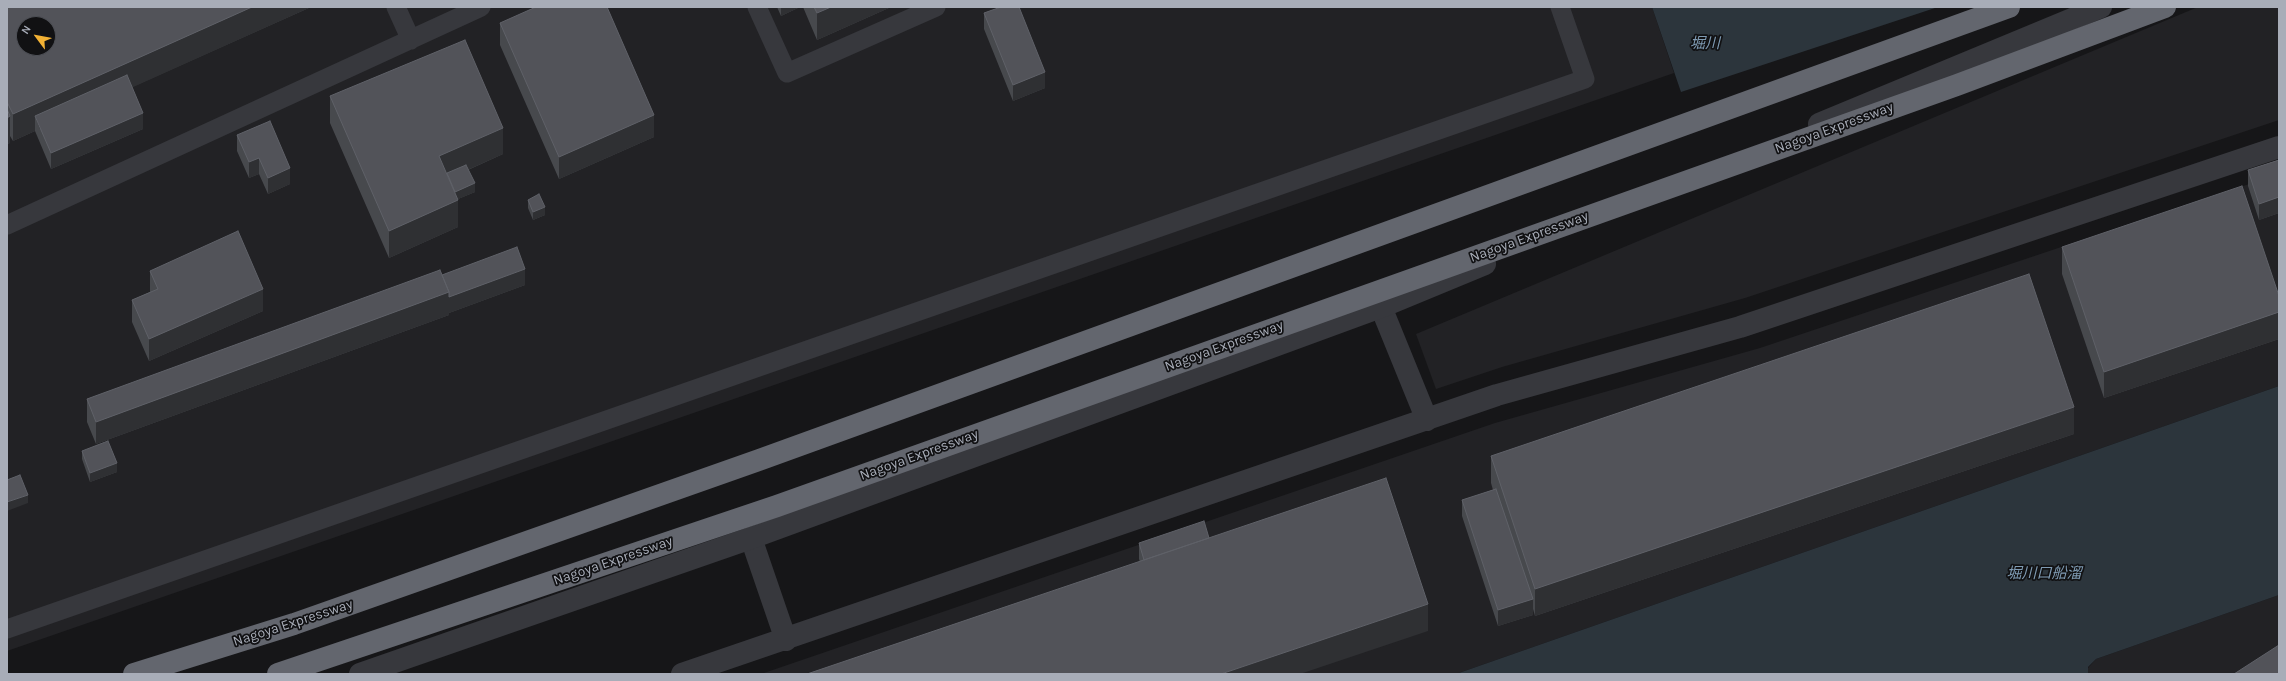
<!DOCTYPE html>
<html>
<head>
<meta charset="utf-8">
<style>
  body { margin:0 }
  #map { position:relative; width:2286px; height:681px; overflow:hidden; background:#161618; font-family:Karla,sans-serif }
  canvas { display:block }
  .frame { position:absolute; inset:0; border:8px solid #a8adb8; pointer-events:none }
  .north { position:absolute; left:16px; top:16px; width:40px; height:40px; box-sizing:border-box; background:#111113; border:1px solid #4d4f55; border-radius:50%; rotate:302deg; font-size:11px; font-weight:700; line-height:16px; text-align:center; color:#a8adb8 }
  .north::after { content:''; display:block; margin:auto; width:14px; height:18px; background:#f2b134; clip-path:polygon(50% 0,100% 100%,50% 72%,0 100%) }
</style>
</head>
<body>
<div id="map">
<canvas width="2286" height="681"></canvas>
<div class="frame"></div>
<div class="north">N</div>
</div>
<script>
const ctx = document.querySelector('canvas').getContext('2d');
ctx.lineJoin = 'round';
function fillPath(path, color) { ctx.fillStyle = color; ctx.fill(path, 'evenodd'); }
const shape = rows => new Path2D(rows.map(r => 'M' + r).join(''));
function trace(path, color, width, dash) { ctx.strokeStyle = color; ctx.lineWidth = width; ctx.lineCap = dash ? 'butt' : 'round'; ctx.setLineDash(dash || []); ctx.stroke(path); }
function write(font, color, halo, rows, align = 'center') {
  ctx.font = font + ' Karla,"Noto Sans JP",sans-serif'; ctx.lineWidth = 3.5; ctx.setLineDash([]); ctx.textBaseline = 'middle'; ctx.strokeStyle = halo; ctx.fillStyle = color; for (const [text, x, y, turn = 0] of rows) {
    ctx.save(); ctx.translate(x, y); ctx.rotate((+turn || 0) * Math.PI / 180); ctx.textAlign = isNaN(turn) ? turn : align; if (halo) ctx.strokeText(text, 0, 0); ctx.fillText(text, 0, 0); ctx.restore();
  }
}
const built = shape([
  [7,7,1652,7,1674,73,7,651],
  [24,24,48,24,48,48,24,48],
  [2198,7,2279,7,2279,120,1745,298,1502,367,1436,389,1416,334],
  [2279,174,2279,386,1456,674,761,674,1495,423,1760,348],
  [2279,595,2279,674,2088,674,2088,668,2096,659]
]);
const water = shape([
  [1652,7,1938,7,1681,92],
  [2279,386,2279,595,2096,659,2088,667,2088,674,1456,674]
]);
const service = shape([
  [396,7,411,40],
  [757,7,787,73,936,7],
  [7,225,481,7],
  [7,629,1585,79,1560,7]
]);
const minor = shape([
  [1381,307,1427,420],
  [751,538,786,640],
  [682,674,1497,395,1740,327,2279,147]
]);
const tertiary = shape([
  [1819,124,2101,7],
  [360,674,751,538,1381,307,1485,264]
]);
const motorway = shape([
  [134,674,294,624,759,460,2009,7]
]);
const motorwayBridge = shape([
  [278,674,777,506,1957,85,2165,7]
]);
const wall = shape([
  [7,7,311,7,132,87,143,129,51,169,35,131,13,141,10,136,10,143,7,144],
  [777,7,800,7,781,16],
  [803,7,891,7,817,40],
  [984,13,1045,88,1013,101,984,29],
  [500,23,654,137,559,179,500,45],
  [330,96,503,154,468,170,475,192,458,199,458,227,389,258,330,123],
  [237,135,290,184,268,194,259,174,249,178,237,151],
  [2279,160,2279,213,2259,220,2248,186,2248,170],
  [528,200,545,215,533,220,528,208],
  [2062,247,2279,296,2279,339,2104,398,2062,274],
  [150,271,263,311,149,361,132,322,132,300,150,292],
  [442,275,525,285,449,313,449,311,449,315,96,444,87,422,87,399],
  [2074,434,1535,616,1533,609,1533,615,1498,626,1462,516,1462,500,1493,490,1491,483,1491,456],
  [82,451,117,472,90,482,82,459],
  [1209,538,1428,631,1140,562,1139,559,1139,543]
]);
const shadedWall = shape([
  [252,7,311,7,40,129,35,116,35,131,13,141,13,114],
  [781,7,800,7,781,16],
  [831,7,891,7,817,40,817,13],
  [1045,72,1045,88,1013,101,1013,85],
  [143,113,143,129,51,169,51,153],
  [654,115,654,137,559,179,559,157],
  [10,116,10,143,7,144,7,118],
  [503,128,503,154,445,180,439,156],
  [259,158,259,174,249,178,249,162],
  [290,168,290,184,268,194,268,178],
  [475,183,475,192,451,202,451,194],
  [2279,197,2279,213,2259,220,2259,204],
  [458,200,458,227,389,258,389,231],
  [545,207,545,215,533,220,533,212],
  [525,269,525,285,449,313,449,297],
  [263,289,263,311,149,361,149,339],
  [449,292,449,315,96,444,96,422],
  [2279,312,2279,339,2104,398,2104,372],
  [2074,407,2074,434,1535,616,1535,589],
  [117,463,117,472,90,482,90,473],
  [28,495,28,503,7,511,7,502],
  [1533,599,1533,615,1498,626,1498,610],
  [1428,604,1428,631,1300,674,1221,674]
]);
const building = shape([
  [7,7,252,7,13,114,7,102,7,7],
  [24,24,48,24,48,48,24,48,24,24],
  [536,7,607,7,654,115,559,157,500,23,536,7],
  [814,7,831,7,817,13,814,7],
  [1001,7,1019,7,1045,72,1013,85,984,13,1001,7],
  [465,40,503,128,439,156,458,200,389,231,330,96,465,40],
  [127,75,143,113,51,153,35,116,127,75],
  [7,109,10,116,7,118,7,109],
  [270,121,290,168,268,178,259,158,249,162,237,135,270,121],
  [2279,160,2279,197,2259,204,2248,170,2279,160],
  [466,165,475,183,455,192,447,173,466,165],
  [2242,186,2279,296,2279,312,2104,372,2062,247,2242,186],
  [539,194,545,207,533,212,528,200,539,194],
  [238,231,263,289,149,339,132,300,158,289,150,271,238,231],
  [517,247,525,269,449,297,449,292,442,275,517,247],
  [440,270,449,292,96,422,87,399,440,270],
  [2029,274,2074,407,1535,589,1491,456,2029,274],
  [108,441,117,463,90,473,82,451,108,441],
  [20,475,28,495,7,502,7,480,20,475],
  [1386,478,1428,604,1221,674,807,674,1386,478],
  [1496,489,1533,599,1498,610,1462,500,1496,489],
  [1204,521,1209,538,1144,560,1139,543,1204,521],
  [2279,645,2279,674,2234,674,2279,645]
]);
const streetNames = [
  ["Nagoya Expressway",1834,128,-20],
  ["Nagoya Expressway",1529,237,-20],
  ["Nagoya Expressway",1224,346,-20],
  ["Nagoya Expressway",919,455,-20],
  ["Nagoya Expressway",613,561,-19],
  ["Nagoya Expressway",293,623,-18]
];
const waterNames = [
  ["堀川",1705,44],
  ["堀川口船溜",2044,574]
];
fillPath(built, '#222225');
fillPath(water, '#2c353c');
trace(service, '#37383d', 19);
trace(minor, '#37383d', 22);
trace(tertiary, '#37383d', 22);
trace(motorway, '#63666e', 22);
trace(motorwayBridge, '#63666e', 22);
fillPath(wall, '#47494d');
fillPath(shadedWall, '#2f3033');
fillPath(building, '#525359');
trace(building, '#5f6168', 1);
write('14px', '#a8adb8', '#111113', streetNames);
write('italic 15px', '#7f9bb3', '#111113', waterNames);
</script>
</body>
</html>
